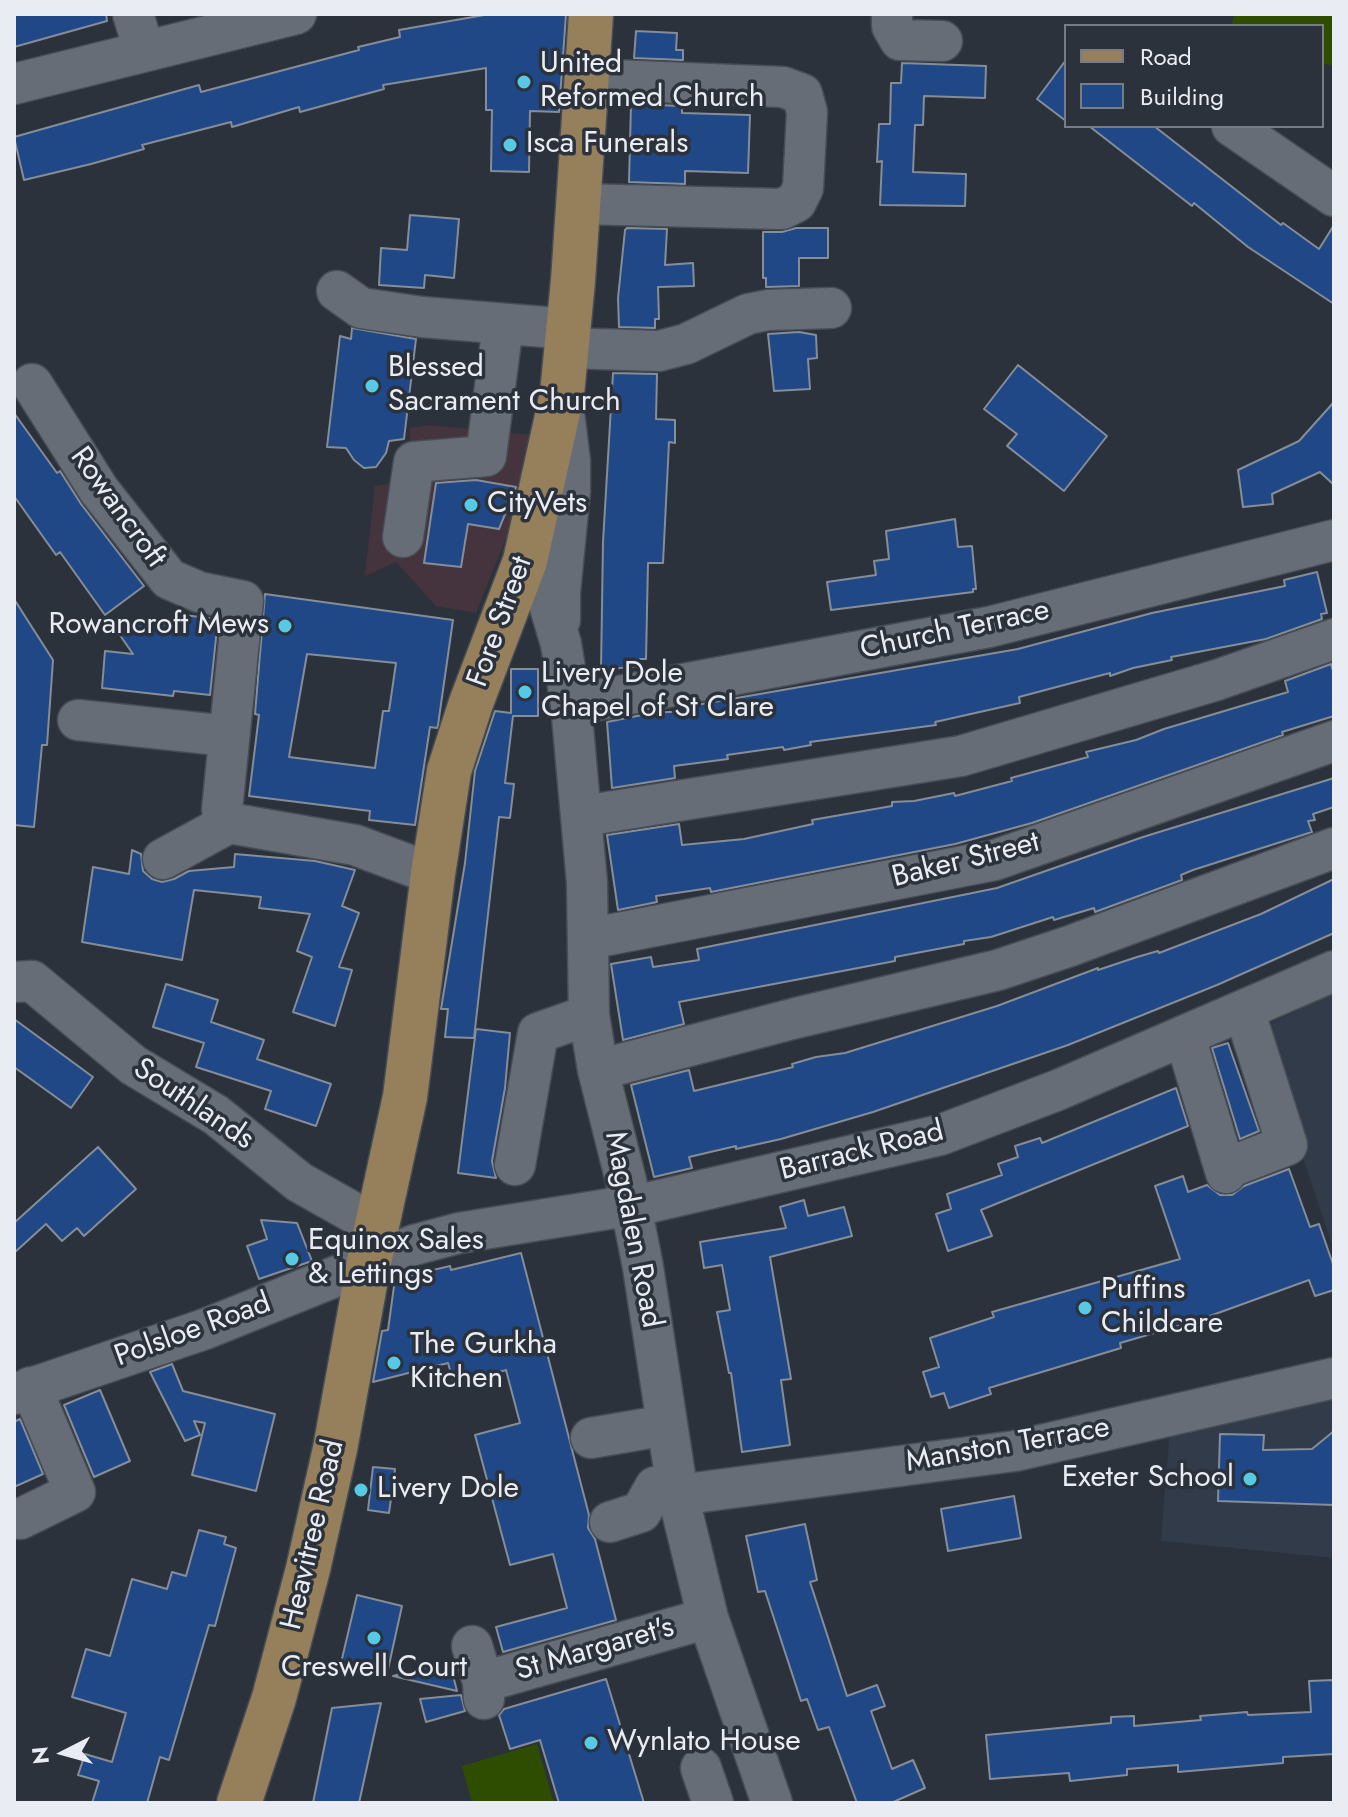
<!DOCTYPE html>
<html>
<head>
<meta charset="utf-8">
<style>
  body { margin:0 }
  #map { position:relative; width:1348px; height:1817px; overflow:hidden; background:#2c323b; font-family:Jost,sans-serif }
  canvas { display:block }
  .frame { position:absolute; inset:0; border:16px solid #e9edf3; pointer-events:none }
  .legend { position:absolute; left:1064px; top:24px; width:260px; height:104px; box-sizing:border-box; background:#2c323b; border:2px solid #787d85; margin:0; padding:10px 14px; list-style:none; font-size:24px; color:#e9edf3 }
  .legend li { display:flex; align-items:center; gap:16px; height:40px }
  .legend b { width:40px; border:2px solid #787d85 }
  .north { position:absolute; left:24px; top:1713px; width:80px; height:80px; -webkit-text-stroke:6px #2c323b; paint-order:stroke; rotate:264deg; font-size:22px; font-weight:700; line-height:32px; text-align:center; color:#e9edf3 }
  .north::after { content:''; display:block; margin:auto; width:28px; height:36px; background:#e9edf3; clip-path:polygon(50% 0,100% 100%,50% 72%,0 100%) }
</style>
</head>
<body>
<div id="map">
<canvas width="1348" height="1817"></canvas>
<div class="frame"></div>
<ul class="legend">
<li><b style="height:10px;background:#95805b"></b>Road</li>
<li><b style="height:22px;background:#204886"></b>Building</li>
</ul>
<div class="north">N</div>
</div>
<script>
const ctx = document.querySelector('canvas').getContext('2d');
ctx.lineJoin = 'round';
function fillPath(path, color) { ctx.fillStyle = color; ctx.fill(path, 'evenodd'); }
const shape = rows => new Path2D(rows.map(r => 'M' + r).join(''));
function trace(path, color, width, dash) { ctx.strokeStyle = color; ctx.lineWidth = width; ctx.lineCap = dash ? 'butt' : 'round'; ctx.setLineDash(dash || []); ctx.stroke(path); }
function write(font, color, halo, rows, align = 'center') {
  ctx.font = font + ' Jost,sans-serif'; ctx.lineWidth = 7; ctx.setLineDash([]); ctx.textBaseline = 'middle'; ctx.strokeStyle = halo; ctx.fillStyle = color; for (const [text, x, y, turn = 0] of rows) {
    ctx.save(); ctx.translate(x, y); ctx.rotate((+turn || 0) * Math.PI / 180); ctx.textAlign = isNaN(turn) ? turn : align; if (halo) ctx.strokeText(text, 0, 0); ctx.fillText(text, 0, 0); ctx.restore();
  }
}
const commercial = shape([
  [429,425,532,435,511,526,476,613,436,606,396,562,365,576,375,486,387,484,396,476,410,448,410,428]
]);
const built = shape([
  [1334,992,1334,1251,1260,1029],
  [1334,1393,1334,1558,1161,1541,1171,1418]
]);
const green = shape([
  [1234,14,1334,14,1334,65,1322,64,1322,26,1232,26],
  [537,1744,554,1803,472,1803,462,1766]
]);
const building = shape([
  [14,14,106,14,107,21,14,47,14,14],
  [490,14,566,14,559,112,530,111,529,172,491,171,492,110,486,110,486,68,383,85,384,89,300,112,299,107,232,127,231,122,142,145,144,149,91,164,24,180,14,137,199,85,201,92,359,50,358,47,400,37,399,30,490,14],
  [636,31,677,33,676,50,683,50,683,60,634,58,636,31],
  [1066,60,1066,121,1037,99,1066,60],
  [902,63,986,66,985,98,924,96,923,125,915,125,913,172,966,174,965,206,880,205,882,161,877,162,879,124,890,124,891,83,901,83,902,63],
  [631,104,682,106,682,113,750,115,748,173,685,171,685,184,629,182,631,104],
  [1089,126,1154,126,1281,225,1283,223,1319,249,1334,225,1334,304,1248,247,1194,203,1192,206,1089,126],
  [410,215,459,219,454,278,425,275,424,288,379,285,381,248,407,250,410,215],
  [627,228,667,229,665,265,693,263,694,286,658,287,659,319,655,319,655,328,619,327,618,298,625,230,627,228],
  [796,228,828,228,828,258,799,258,799,286,766,287,766,278,763,278,763,232,782,232,796,228],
  [352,328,416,339,404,439,389,441,386,453,376,467,364,468,354,460,346,448,327,447,340,336,351,339,352,328],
  [799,332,816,335,817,358,808,359,810,389,774,391,768,334,799,332],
  [1018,365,1107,436,1064,491,1007,446,1017,434,984,409,1018,365],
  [613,373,657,374,656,419,675,420,675,443,669,442,663,563,648,563,646,659,640,659,640,666,601,670,603,542,613,373],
  [1334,402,1334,485,1320,472,1272,494,1273,504,1243,507,1238,470,1299,441,1334,402],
  [14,413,57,473,60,471,81,504,144,586,105,615,60,552,56,555,14,496,14,413],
  [476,480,516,487,499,529,468,524,461,567,424,563,436,483,476,480],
  [955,519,958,547,972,546,976,589,973,589,973,592,831,610,827,582,876,575,874,561,889,559,886,531,955,519],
  [1317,572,1327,613,1321,614,1322,619,1266,639,1171,657,1172,660,1133,668,1110,676,1110,673,1083,680,1019,697,1020,703,935,722,936,725,810,742,811,745,784,750,783,747,727,755,728,759,674,766,675,778,612,788,607,722,652,713,686,711,685,707,1018,649,1152,613,1285,586,1284,580,1317,572],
  [265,594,453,620,438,725,437,728,430,727,415,825,369,820,370,811,249,796,259,715,255,714,265,594],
  [307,654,396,663,389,711,383,711,375,768,289,757,307,654],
  [14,599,53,660,47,745,42,745,34,827,14,825,14,599],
  [183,615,218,619,210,695,174,691,173,696,102,688,105,651,133,654,108,618,182,626,183,615],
  [1331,664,1334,674,1334,716,1282,732,1283,735,1032,823,955,844,711,892,710,888,656,896,657,902,618,910,607,835,679,824,682,845,744,839,813,824,812,820,892,806,892,802,914,801,954,793,955,796,1012,781,1011,778,1088,757,1086,752,1136,740,1164,729,1288,692,1285,681,1331,664],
  [511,669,538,669,538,716,513,716,505,783,514,784,510,818,499,817,474,1038,445,1037,448,1009,441,1009,465,863,475,771,495,711,511,713,511,669],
  [1334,778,1334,807,1313,814,1315,820,1308,821,1312,832,1193,870,1181,875,1182,880,1095,912,1094,908,1054,920,1053,917,991,937,964,941,964,944,895,957,895,961,679,1002,684,1024,623,1040,611,964,651,957,653,967,699,960,697,949,997,888,1143,837,1334,778],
  [132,850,141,854,143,871,152,879,162,882,174,879,189,871,234,867,235,854,315,861,355,870,342,906,359,913,339,967,352,970,335,1026,293,1012,312,957,297,951,310,914,259,908,261,897,194,890,182,960,82,942,93,867,129,874,132,850],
  [1334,879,1334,933,1217,985,1068,1045,873,1112,781,1139,736,1149,736,1146,689,1157,692,1168,654,1177,631,1085,689,1070,694,1091,793,1067,792,1064,816,1057,845,1053,997,1006,1098,968,1098,970,1137,957,1158,951,1159,953,1261,914,1334,879],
  [166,984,218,1000,211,1022,264,1040,257,1059,331,1084,316,1126,265,1109,271,1091,196,1067,204,1043,153,1027,166,984],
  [14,1019,93,1077,71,1108,14,1067,14,1019],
  [476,1029,510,1033,505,1088,492,1161,496,1178,458,1173,476,1029],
  [1228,1043,1259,1131,1240,1139,1212,1048,1228,1043],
  [1176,1088,1188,1126,981,1210,992,1236,948,1251,936,1214,951,1209,947,1194,1002,1175,998,1164,1018,1157,1015,1146,1040,1138,1042,1143,1176,1088],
  [98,1147,136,1189,84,1236,77,1228,62,1241,46,1224,14,1253,14,1223,98,1147],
  [1289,1169,1310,1227,1319,1224,1334,1267,1334,1290,1315,1296,1309,1280,1196,1321,1120,1343,1121,1348,989,1388,991,1394,949,1408,944,1393,931,1397,923,1372,939,1367,930,1338,994,1317,992,1312,1180,1259,1155,1186,1183,1176,1188,1192,1207,1185,1220,1195,1232,1195,1244,1186,1289,1169],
  [804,1200,808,1216,844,1207,852,1236,770,1257,791,1379,781,1380,790,1445,742,1452,731,1373,729,1373,717,1312,730,1310,722,1265,704,1268,700,1242,786,1228,780,1207,804,1200],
  [261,1220,297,1223,312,1261,259,1279,247,1246,267,1239,261,1220],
  [521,1253,589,1515,588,1528,595,1539,616,1620,503,1652,496,1627,567,1608,553,1554,510,1565,475,1435,520,1423,506,1370,454,1384,448,1363,373,1382,382,1331,388,1330,395,1279,450,1266,451,1270,521,1253],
  [172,1364,183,1391,275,1414,256,1491,192,1475,205,1423,194,1421,200,1435,185,1441,150,1372,172,1364],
  [100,1390,130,1461,94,1477,64,1405,100,1390],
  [20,1419,43,1474,14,1487,14,1422,20,1419],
  [1334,1431,1334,1505,1218,1501,1220,1434,1264,1435,1263,1450,1312,1449,1334,1431],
  [373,1467,395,1469,389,1513,368,1510,373,1467],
  [1014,1496,1021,1538,948,1551,941,1509,1014,1496],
  [805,1524,817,1580,810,1582,847,1696,877,1685,885,1706,871,1711,892,1769,913,1760,925,1788,891,1803,857,1803,829,1727,818,1730,807,1699,801,1701,765,1591,758,1592,746,1536,805,1524],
  [199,1530,226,1537,224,1544,236,1548,215,1626,209,1625,169,1760,160,1757,147,1803,92,1803,99,1781,78,1775,85,1754,112,1762,126,1713,72,1697,86,1649,110,1656,132,1579,167,1589,172,1572,186,1576,199,1530],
  [357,1595,402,1606,387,1674,341,1663,357,1595],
  [449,1660,457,1691,393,1676,449,1660],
  [606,1679,644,1803,559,1803,540,1740,510,1749,499,1715,504,1709,606,1679],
  [1334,1680,1334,1754,1283,1757,1283,1763,1178,1772,1178,1765,1127,1769,1127,1775,1070,1781,1069,1773,990,1779,986,1735,1111,1723,1111,1717,1134,1716,1134,1726,1201,1720,1200,1716,1247,1712,1248,1715,1311,1712,1309,1681,1334,1680],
  [461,1695,465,1711,426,1722,420,1699,461,1695],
  [381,1703,359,1803,313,1803,332,1708,381,1703]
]);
const minor = shape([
  [133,14,144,50],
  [892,14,892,26,900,40,942,41],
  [14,84,296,14],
  [1232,126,1334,196],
  [579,204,782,209,796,202,803,188,807,112,802,94,783,87,588,79],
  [337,291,361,308,422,317,569,329],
  [567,348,659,351,686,344,748,314,768,310,831,308],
  [32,384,99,490,169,579,199,592,243,601,222,810,229,823],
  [403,537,414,462,486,456,503,325],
  [525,561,544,587,561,644,571,705,587,883,589,1015,598,1070,626,1181,643,1267,678,1495,708,1618,772,1803],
  [560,620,560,592,570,491,570,461,563,405],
  [571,705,989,627,1334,540],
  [78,720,228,736],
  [583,816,961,756,1217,680,1334,639],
  [163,859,229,823,355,845,433,874],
  [588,939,995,860,1334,741],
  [14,982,32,981,133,1065,216,1115,299,1182,377,1226],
  [1185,1037,1226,1173],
  [598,1070,796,1018,998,970,1070,946,1334,848],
  [515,1165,538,1033,589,1015],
  [1225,1169,1287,1145,1244,1010],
  [14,1394,205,1329,414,1245,459,1233,652,1202,940,1135,1058,1090,1334,971],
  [591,1438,667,1425],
  [678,1495,1015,1451,1334,1378],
  [20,1519,75,1492,31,1387],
  [610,1522,641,1512,655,1487,675,1481],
  [472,1646,483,1682,484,1699],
  [483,1682,708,1618],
  [701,1768,713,1803]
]);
const major = shape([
  [239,1803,274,1698,308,1569,335,1449,369,1262,405,1097,433,874,449,771,471,703,525,561,562,394,573,281,591,14]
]);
const markers = [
  [524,82,8,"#58c9e4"],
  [510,145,8,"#58c9e4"],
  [372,386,8,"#58c9e4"],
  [471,505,8,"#58c9e4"],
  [285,626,8,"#58c9e4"],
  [525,692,8,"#58c9e4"],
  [292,1259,8,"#58c9e4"],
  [1085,1308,8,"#58c9e4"],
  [394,1363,8,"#58c9e4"],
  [1250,1479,8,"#58c9e4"],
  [361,1490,8,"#58c9e4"],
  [374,1638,8,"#58c9e4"],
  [591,1743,8,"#58c9e4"]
];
const poiNames = [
  ["United",540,65],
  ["Reformed Church",540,99],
  ["Isca Funerals",526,145],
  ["Blessed",388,369],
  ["Sacrament Church",388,403],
  ["CityVets",487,505],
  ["Rowancroft Mews",269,626,"right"],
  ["Livery Dole",541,675],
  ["Chapel of St Clare",541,709],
  ["Equinox Sales",308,1242],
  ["& Lettings",308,1276],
  ["Puffins",1101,1291],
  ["Childcare",1101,1325],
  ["The Gurkha",410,1346],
  ["Kitchen",410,1380],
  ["Exeter School",1234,1479,"right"],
  ["Livery Dole",377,1490],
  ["Creswell Court",374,1669,"center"],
  ["Wynlato House",607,1743]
];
const streetNames = [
  ["Rowancroft",117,508,54],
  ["Fore Street",501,622,-70],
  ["Church Terrace",955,631,-12],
  ["Baker Street",966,861,-14],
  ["Southlands",193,1105,34],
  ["Barrack Road",862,1152,-14],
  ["Magdalen Road",632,1230,79],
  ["Polsloe Road",193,1331,-20],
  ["Manston Terrace",1008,1446,-10],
  ["Heavitree Road",314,1535,-77],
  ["St Margaret's",595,1650,-16]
];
fillPath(commercial, '#45333d');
fillPath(built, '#313b49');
fillPath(green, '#2f4d00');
fillPath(building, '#204886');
trace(building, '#858d98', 2);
trace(minor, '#474d54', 43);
trace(major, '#474d54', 47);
trace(minor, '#666d77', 40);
trace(major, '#95805b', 44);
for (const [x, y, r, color] of markers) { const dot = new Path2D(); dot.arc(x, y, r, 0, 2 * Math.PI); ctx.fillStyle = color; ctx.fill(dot); trace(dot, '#2c323b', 3); }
write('30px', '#e9edf3', '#2c323b', poiNames, 'left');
write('30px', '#e9edf3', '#2c323b', streetNames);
</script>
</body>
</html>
